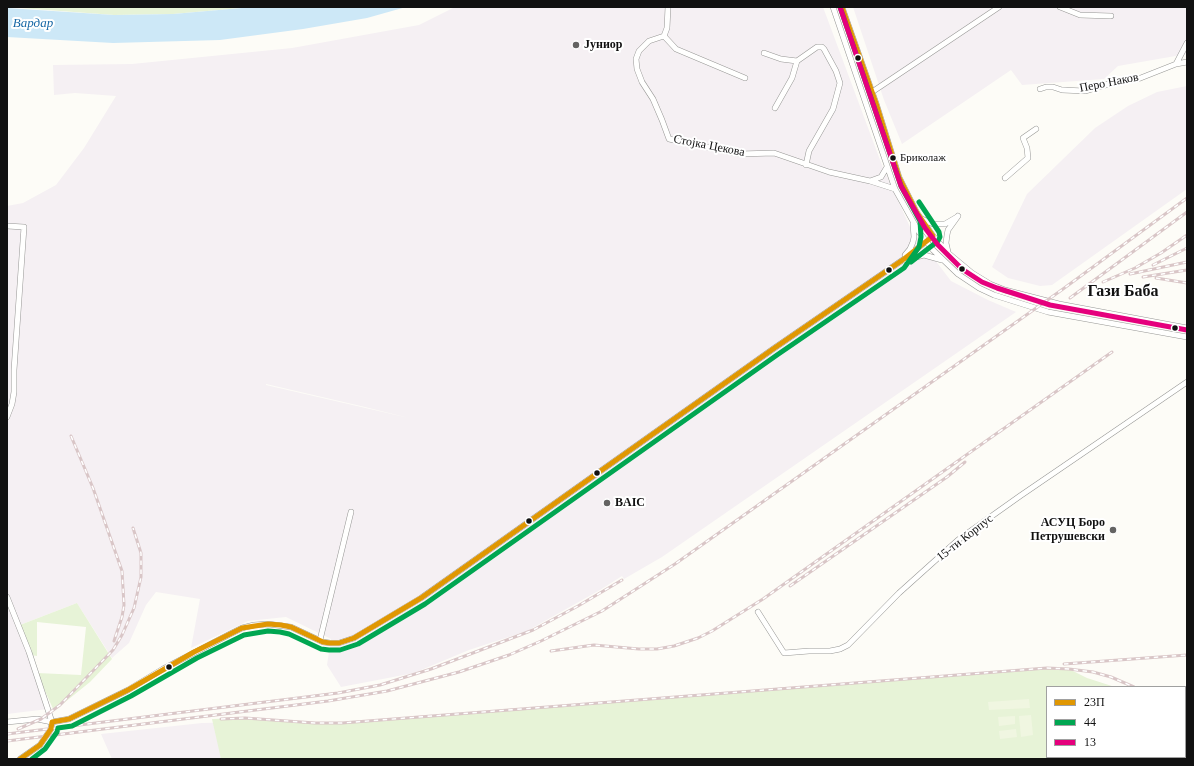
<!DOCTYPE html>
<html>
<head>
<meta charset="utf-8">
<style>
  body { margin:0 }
  #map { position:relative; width:1194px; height:766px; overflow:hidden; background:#fdfcf7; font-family:"Times New Roman",serif }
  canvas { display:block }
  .frame { position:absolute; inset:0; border:8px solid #111; pointer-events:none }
  .legend { position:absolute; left:1046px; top:686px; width:140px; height:72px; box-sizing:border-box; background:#fff; border:1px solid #a0a0a0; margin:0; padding:5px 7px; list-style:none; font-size:12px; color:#111 }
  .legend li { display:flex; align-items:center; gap:8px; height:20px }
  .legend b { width:20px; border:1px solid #a0a0a0 }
</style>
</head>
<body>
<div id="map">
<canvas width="1194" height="766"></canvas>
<div class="frame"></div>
<ul class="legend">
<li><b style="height:5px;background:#e09702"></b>23П</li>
<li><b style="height:5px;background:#00a651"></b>44</li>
<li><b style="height:5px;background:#e5007d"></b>13</li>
</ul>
</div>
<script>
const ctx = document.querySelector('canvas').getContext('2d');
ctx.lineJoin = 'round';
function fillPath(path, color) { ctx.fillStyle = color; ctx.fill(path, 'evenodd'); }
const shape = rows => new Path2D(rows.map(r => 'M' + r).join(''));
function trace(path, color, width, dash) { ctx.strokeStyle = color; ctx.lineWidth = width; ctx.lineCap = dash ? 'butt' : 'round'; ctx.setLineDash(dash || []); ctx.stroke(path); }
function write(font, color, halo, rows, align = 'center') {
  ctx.font = font + ' "Times New Roman",serif'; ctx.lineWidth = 4; ctx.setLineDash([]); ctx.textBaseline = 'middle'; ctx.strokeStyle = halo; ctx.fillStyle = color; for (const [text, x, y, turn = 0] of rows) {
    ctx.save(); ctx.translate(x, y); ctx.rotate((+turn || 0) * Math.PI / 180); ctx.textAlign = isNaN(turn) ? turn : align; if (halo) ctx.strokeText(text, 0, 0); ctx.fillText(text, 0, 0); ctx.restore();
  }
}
const industrial = shape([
  [455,7,823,7,883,168,910,227,951,281,988,300,1016,312,662,557,624,579,622,576,600,590,527,631,469,650,414,673,341,687,327,665,331,639,286,617,248,621,191,648,200,599,156,592,146,605,129,643,112,658,77,603,20,625,49,703,48,709,7,714,7,206,23,203,56,185,84,148,116,96,75,93,54,95,53,65,132,64,292,48,419,25],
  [266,384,365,407,409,418,266,385],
  [853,7,1187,7,1187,54,1118,66,1104,79,1022,85,1011,70,902,144,884,100],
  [1187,86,1187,189,1052,285,1040,286,1008,278,992,267,1027,194,1095,128,1128,106,1157,92],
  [254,722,272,759,112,759,101,734,202,723]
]);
const green = shape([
  [7,7,253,7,173,14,114,15],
  [77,603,112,659,90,682,54,711,37,673,81,675,86,627,37,622,37,656,31,655,20,625],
  [1047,668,1069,669,1087,678,1115,687,1047,687,1047,757,1156,757,1152,759,221,759,212,719,245,718,315,723,342,723]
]);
const pitch = shape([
  [1029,699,1030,708,989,710,988,702],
  [1031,715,1033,735,1021,737,1019,716],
  [1015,716,1015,724,999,726,998,717],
  [1016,729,1017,737,1000,739,999,731]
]);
const water = shape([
  [253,7,406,7,367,18,303,29,220,40,113,43,7,37,7,8,114,15,173,14]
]);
const minor = shape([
  [668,7,667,28,664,36,649,41,639,51,636,59,637,69,642,82,653,99,662,120,669,139,740,154,774,153,829,172,870,181,895,189],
  [833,7,895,189,919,232,933,250,958,274,979,288,994,295,1048,312,1187,337],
  [842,7,876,103,899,177,917,213,933,236,948,253,972,273,990,284,1005,290,1059,304,1187,328],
  [1060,7,1080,15,1111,16],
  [664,36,676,49,745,78],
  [764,53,781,59,797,61],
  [1176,64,1187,62],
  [1040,89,1046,87,1053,87,1062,90,1085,91,1112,83,1138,79,1176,64,1187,43],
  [872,92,999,7],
  [775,108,792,78,797,61,817,47,822,47,824,49,836,71,840,83,833,109,809,151,806,165],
  [1005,178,1028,158,1027,148,1023,138,1036,129],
  [870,181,881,177,887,167],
  [922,219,933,224,945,224,957,217],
  [7,226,24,227,14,370,14,392,12,404,7,417],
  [948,252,946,243,947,235,948,230,958,216],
  [905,255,910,249,913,242,914,237,913,224],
  [905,260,924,255,942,260],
  [7,597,29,652,52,722,51,729,40,745,20,759],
  [758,612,784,653,809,651,830,651,840,649,848,645,899,593,958,540,1020,496,1187,382],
  [320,640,351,512],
  [7,722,37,719,52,722,69,719,128,690,163,669,230,634,242,628,254,625,268,624,291,627,323,642,330,643,339,643,354,638,421,598,773,349,904,259,933,236],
  [1185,745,1187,744],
  [1185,750,1187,748],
  [1152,759,1156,757],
  [1177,759,1179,757]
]);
const rail = shape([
  [1153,265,1187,248],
  [1130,274,1187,262],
  [1143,277,1187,270],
  [1156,278,1187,283],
  [1103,282,1135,268,1161,253,1187,235],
  [1070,298,1187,212],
  [999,432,1112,352],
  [71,436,93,488,122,571,124,605,122,617,114,641],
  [790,586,947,477,965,462],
  [551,651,594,645,639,649,657,649,674,646,698,638,712,631,763,599,1003,429],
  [1064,664,1187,655],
  [221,719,245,718,315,723,342,723,1047,668,1069,669,1093,672,1111,677,1134,687],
  [18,729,41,719,60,705,113,650,122,635,134,608,141,577,141,553,133,528],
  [1185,730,1187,732],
  [7,734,338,693,380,685,431,669,533,630,578,606,622,580],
  [7,741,328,701,387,691,459,672,509,655,541,641,602,611,675,564,1063,289,1187,198]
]);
const bus1 = shape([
  [20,759,40,745,51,729,52,722,69,719,128,690,194,652,242,628,268,624,281,625,291,627,323,642,330,643,339,643,354,638,421,598,773,349,904,259,933,236,917,213,899,177,876,103,842,7]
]);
const bus2 = shape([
  [911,262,938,241,940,237,939,232,919,202],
  [32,759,45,749,57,732,58,728,72,726,131,696,197,658,244,635,268,631,280,632,289,634,321,649,329,650,340,650,358,644,425,604,777,355,904,268,919,247,921,237,920,221,901,186,840,7]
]);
const bus3 = shape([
  [840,7,901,186,925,228,938,245,962,269,982,282,997,288,1050,305,1187,330]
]);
const markers = [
  [576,45,4,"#646362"],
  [858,58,3.5,"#111"],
  [893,158,3.5,"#111"],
  [962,269,3.5,"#111"],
  [889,270,3.5,"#111"],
  [1175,328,3.5,"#111"],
  [597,473,3.5,"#111"],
  [607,503,4,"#646362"],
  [529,521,3.5,"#111"],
  [1113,530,4,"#646362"],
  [169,667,3.5,"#111"]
];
const busNames = [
  ["Бриколаж",900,158]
];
const poiNames = [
  ["Јуниор",584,45],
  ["BAIC",615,503],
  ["АСУЦ Боро",1105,523,"right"],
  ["Петрушевски",1105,537,"right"]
];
const streetNames = [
  ["Перо Наков",1109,83,-11],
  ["Стојка Цекова",709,146,11],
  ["15-ти Корпус",965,538,-38]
];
const waterNames = [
  ["Вардар",33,24]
];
const districtNames = [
  ["Гази Баба",1123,292]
];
fillPath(industrial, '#f5f0f3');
fillPath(green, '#e7f3d7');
fillPath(pitch, '#f0f6e1');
fillPath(water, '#cde8f7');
trace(minor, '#979795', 6);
trace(minor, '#fffffe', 5);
trace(rail, '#d9c6c7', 3);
trace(rail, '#fff', 1.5, [4.5]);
trace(bus1, '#e09702', 5);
trace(bus2, '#00a651', 5);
trace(bus3, '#e5007d', 5);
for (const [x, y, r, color] of markers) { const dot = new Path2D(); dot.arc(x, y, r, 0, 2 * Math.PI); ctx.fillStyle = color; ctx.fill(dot); trace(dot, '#fff', 1.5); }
write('11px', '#111', '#fff', busNames, 'left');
write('bold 12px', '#111', '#fff', poiNames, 'left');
write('12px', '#111', '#fff', streetNames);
write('italic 13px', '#1768a6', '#fff', waterNames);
write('bold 16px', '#111', '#fff', districtNames);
</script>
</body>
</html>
